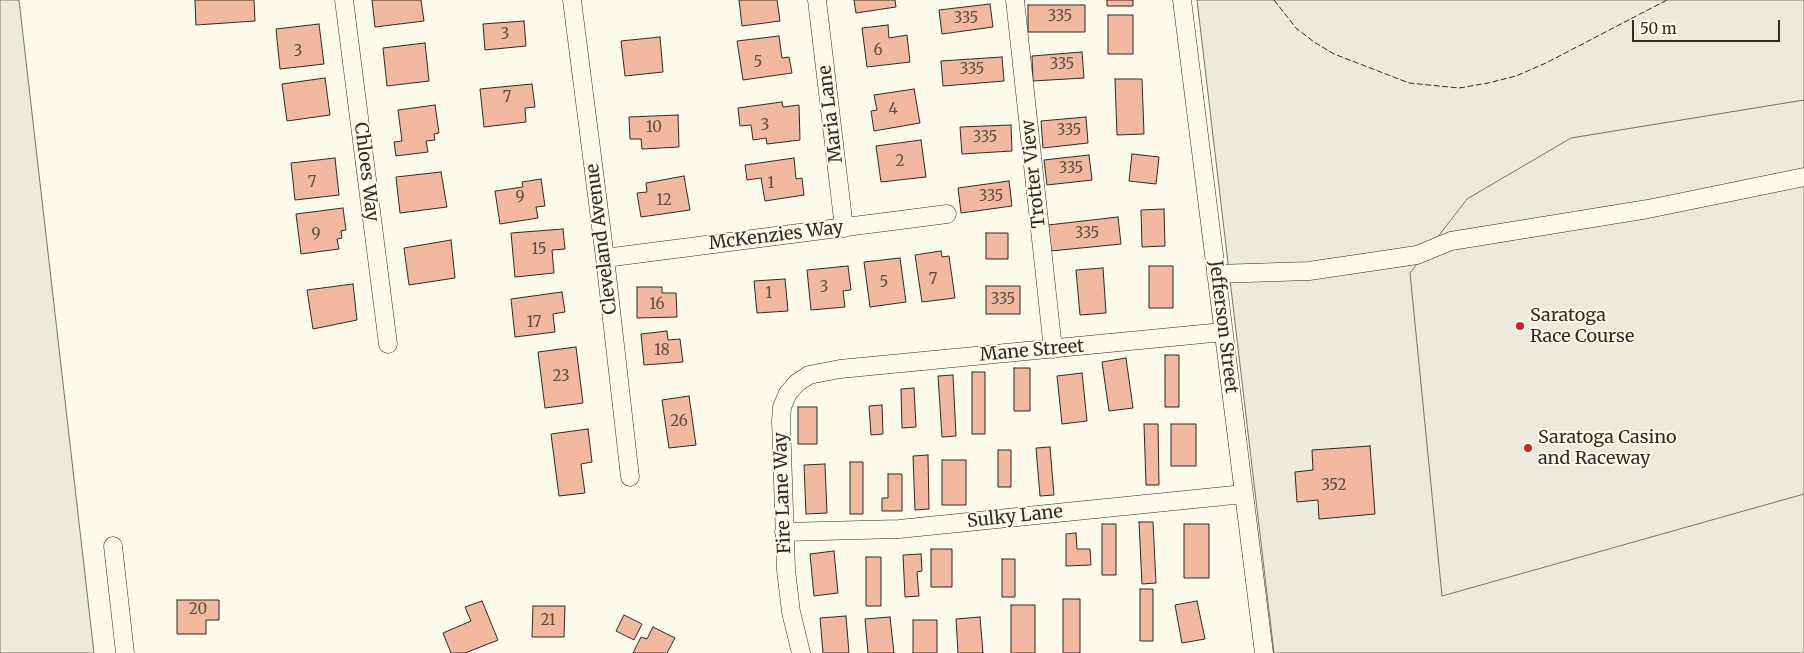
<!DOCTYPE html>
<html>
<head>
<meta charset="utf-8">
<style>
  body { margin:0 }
  #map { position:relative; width:1804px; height:653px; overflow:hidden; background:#fdfbea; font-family:Merriweather,serif }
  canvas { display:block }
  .scale { position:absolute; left:1632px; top:20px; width:148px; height:22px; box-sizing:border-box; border:2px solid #2b2b2b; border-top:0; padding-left:6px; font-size:15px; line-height:18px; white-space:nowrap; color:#2b2b2b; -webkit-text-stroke:4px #fdfbea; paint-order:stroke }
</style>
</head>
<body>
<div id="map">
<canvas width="1804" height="653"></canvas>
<div class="scale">50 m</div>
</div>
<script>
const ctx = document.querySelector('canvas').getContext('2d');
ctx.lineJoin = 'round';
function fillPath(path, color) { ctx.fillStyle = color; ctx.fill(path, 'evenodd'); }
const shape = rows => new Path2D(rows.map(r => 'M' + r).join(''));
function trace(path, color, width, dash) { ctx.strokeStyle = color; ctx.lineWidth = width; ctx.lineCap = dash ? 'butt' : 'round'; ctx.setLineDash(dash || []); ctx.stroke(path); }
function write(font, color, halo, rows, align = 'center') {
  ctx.font = font + ' Merriweather,serif'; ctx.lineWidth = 4; ctx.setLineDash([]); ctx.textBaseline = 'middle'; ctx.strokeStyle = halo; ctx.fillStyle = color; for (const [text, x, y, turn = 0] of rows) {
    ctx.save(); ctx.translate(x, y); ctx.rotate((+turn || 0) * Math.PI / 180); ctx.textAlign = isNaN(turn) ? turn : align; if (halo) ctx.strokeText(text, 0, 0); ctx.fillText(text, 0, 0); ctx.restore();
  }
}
const green = shape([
  [0,0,19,0,94,653,0,653,0,0],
  [1197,0,1804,0,1804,653,1274,653,1197,0]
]);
const parking = shape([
  [1804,100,1804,494,1442,596,1410,273,1467,199,1571,138,1804,100]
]);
const building = shape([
  [195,0,254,0,255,21,196,25,195,0],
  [372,0,421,0,424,21,375,27,372,0],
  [739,0,777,0,780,21,742,26,739,0],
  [854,0,895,0,896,7,856,13,854,0],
  [1107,0,1133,0,1133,6,1107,6,1107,0],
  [990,4,993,27,942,34,939,10,990,4],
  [1028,5,1085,5,1085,32,1028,32,1028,5],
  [1108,15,1133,15,1133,54,1108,54,1108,15],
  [524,21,526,46,485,50,483,24,524,21],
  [319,24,324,64,280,69,276,29,319,24],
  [888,25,889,38,907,35,910,62,867,67,862,28,888,25],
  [779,36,782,58,789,57,792,73,743,80,737,41,779,36],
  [660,37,663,72,625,76,621,41,660,37],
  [425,43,429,81,387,86,383,48,425,43],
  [1082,52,1084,78,1033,81,1032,56,1082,52],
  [1002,57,1004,81,943,86,941,61,1002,57],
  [325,78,330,115,287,121,282,84,325,78],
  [1115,79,1142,79,1144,134,1117,135,1115,79],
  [532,84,535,107,525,108,526,122,484,127,480,89,532,84],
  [914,89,920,123,874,131,871,111,877,110,874,95,914,89],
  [782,102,783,107,799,105,800,140,767,144,766,138,753,140,751,125,740,126,738,108,782,102],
  [435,105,439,133,434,134,435,140,426,141,428,152,396,156,394,142,402,141,398,110,435,105],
  [678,115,679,147,642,149,641,139,630,139,629,117,678,115],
  [1086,117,1088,143,1043,148,1041,121,1086,117],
  [1011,125,1012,151,962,154,960,127,1011,125],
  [921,140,926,177,881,182,876,146,921,140],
  [1132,154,1159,157,1156,184,1129,181,1132,154],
  [1089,155,1092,180,1047,185,1044,160,1089,155],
  [335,158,339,195,295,200,291,163,335,158],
  [794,158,796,179,802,178,804,195,765,201,761,178,747,180,745,165,794,158],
  [441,172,447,207,400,213,396,177,441,172],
  [684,176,690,210,641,217,637,193,647,192,646,183,684,176],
  [541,179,545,206,536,207,538,218,500,224,495,191,523,187,522,182,541,179],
  [1009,181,1012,206,961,213,958,188,1009,181],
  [343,208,346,230,341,231,342,238,337,239,339,249,301,254,296,214,343,208],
  [1164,209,1165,246,1142,247,1141,210,1164,209],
  [1118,217,1121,244,1051,251,1048,225,1118,217],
  [563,229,565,249,552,250,554,273,515,277,511,233,563,229],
  [986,233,1008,233,1008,259,986,259,986,233],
  [451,240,455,278,409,285,404,248,451,240],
  [941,251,942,257,949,256,955,298,922,302,915,255,941,251],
  [900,258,906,302,870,307,864,262,900,258],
  [848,266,851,290,843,291,845,307,811,310,807,270,848,266],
  [1149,266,1173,266,1173,308,1149,308,1149,266],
  [1103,268,1106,313,1080,315,1076,270,1103,268],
  [785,279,788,311,757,313,754,281,785,279],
  [353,284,357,320,313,329,307,290,353,284],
  [986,286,1020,286,1020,314,986,314,986,286],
  [637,287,662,287,662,293,676,293,677,317,637,318,637,287],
  [562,292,565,312,553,314,555,332,515,337,511,299,562,292],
  [667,331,668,340,680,339,683,362,644,365,641,334,667,331],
  [576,347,583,403,545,408,538,352,576,347],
  [1165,355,1179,355,1179,407,1165,407,1165,355],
  [1126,358,1133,408,1109,411,1102,362,1126,358],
  [1014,368,1030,368,1030,411,1014,411,1014,368],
  [972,372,985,372,985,434,972,434,972,372],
  [1082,373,1087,421,1062,424,1057,376,1082,373],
  [953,375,956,436,942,437,938,376,953,375],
  [914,388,916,427,902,428,901,389,914,388],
  [689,396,696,445,669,448,662,400,689,396],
  [882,405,883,434,871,435,869,406,882,405],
  [798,407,817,407,817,444,798,444,798,407],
  [1144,424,1158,424,1159,485,1146,485,1144,424],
  [1171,424,1196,424,1196,466,1171,466,1171,424],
  [588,429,592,462,581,464,585,493,559,496,551,434,588,429],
  [1370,446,1375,514,1319,519,1318,500,1297,502,1295,472,1313,470,1312,450,1370,446],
  [1050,447,1054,495,1040,496,1036,448,1050,447],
  [998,450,1011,450,1011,487,998,487,998,450],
  [928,455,929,509,915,510,913,456,928,455],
  [942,460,966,460,966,505,942,505,942,460],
  [850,462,863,462,863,514,850,514,850,462],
  [825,464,827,513,806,514,804,465,825,464],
  [888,474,902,474,902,511,882,511,882,498,888,498,888,474],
  [1139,522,1153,522,1156,583,1142,584,1139,522],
  [1102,524,1116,524,1116,575,1102,575,1102,524],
  [1184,524,1209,524,1209,578,1184,578,1184,524],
  [1076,533,1077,549,1090,549,1091,565,1066,566,1066,534,1076,533],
  [931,549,952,549,952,587,931,587,931,549],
  [834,551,838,593,814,596,810,554,834,551],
  [921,554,922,571,917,572,919,596,905,597,903,555,921,554],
  [866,557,881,557,881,606,866,606,866,557],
  [1002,559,1015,559,1015,597,1002,597,1002,559],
  [1140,589,1153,589,1153,641,1140,641,1140,589],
  [1063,599,1080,599,1080,653,1063,653,1063,599],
  [177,600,219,600,219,620,206,620,206,634,177,634,177,600],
  [482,601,498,640,465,653,451,653,443,633,471,621,465,607,482,601],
  [1197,601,1205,639,1182,643,1175,605,1197,601],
  [1011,605,1035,605,1035,653,1011,653,1011,605],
  [533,606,565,606,564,637,532,637,533,606],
  [624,615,642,624,634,640,616,631,624,615],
  [846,616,849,653,823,653,820,618,846,616],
  [890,617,894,653,868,653,865,619,890,617],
  [980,617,983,653,958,653,956,619,980,617],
  [913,620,937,620,937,653,913,653,913,620],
  [653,627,675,638,667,653,633,653,641,637,647,639,653,627]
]);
const street = shape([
  [344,0,388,344],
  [572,0,605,258,630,477],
  [817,0,844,228],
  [1015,0,1053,349],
  [1182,0,1264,653],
  [605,258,947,214],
  [1216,274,1309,271,1417,255,1451,241,1648,209,1804,177],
  [784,532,899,529,1244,494],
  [113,546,125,653],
  [801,653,791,612,786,570,781,421,782,407,788,393,797,383,809,375,840,369,1223,332]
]);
const fence = shape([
  [1274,0,1296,28,1314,42,1334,54,1409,83,1459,88,1488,83,1516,76,1546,63,1667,0]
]);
const markers = [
  [1520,326,5,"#c62828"],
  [1528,448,5,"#c62828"]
];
const numberNames = [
  ["335",1060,17],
  ["335",966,19],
  ["3",505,35],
  ["6",878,51],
  ["3",298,52],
  ["5",758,63],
  ["335",1062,65],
  ["335",972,70],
  ["7",507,98],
  ["4",893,110],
  ["3",765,126],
  ["10",654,128],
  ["335",1069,131],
  ["335",985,138],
  ["2",900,162],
  ["335",1071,169],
  ["7",312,183],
  ["1",771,184],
  ["335",991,197],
  ["9",520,198],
  ["12",664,201],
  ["335",1087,234],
  ["9",316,235],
  ["15",539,250],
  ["7",933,280],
  ["5",884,283],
  ["3",824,288],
  ["1",769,294],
  ["335",1003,300],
  ["16",657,305],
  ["17",534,323],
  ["18",662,351],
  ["23",561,377],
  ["26",679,422],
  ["352",1334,486],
  ["20",198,610],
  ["21",548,621]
];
const streetNames = [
  ["Maria Lane",831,114,-97],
  ["Chloes Way",366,172,83],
  ["Trotter View",1034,174,-96],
  ["McKenzies Way",776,236,-7],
  ["Cleveland Avenue",602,239,-97],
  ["Jefferson Street",1223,327,83],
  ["Mane Street",1032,351,-5],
  ["Fire Lane Way",783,493,-92],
  ["Sulky Lane",1015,517,-6]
];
const poiNames = [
  ["Saratoga",1530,316],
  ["Race Course",1530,337],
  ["Saratoga Casino",1538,438],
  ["and Raceway",1538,459]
];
fillPath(green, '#ecebdb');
trace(green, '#74746e', 1);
fillPath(parking, '#eceadb');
trace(parking, '#74746e', 1);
fillPath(building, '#f2b8a0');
trace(building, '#2b2b2b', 1);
trace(street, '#2b2b2b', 19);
trace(street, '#fdfbea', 18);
trace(fence, '#2b2b2b', 1, [6, 2.5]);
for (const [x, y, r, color] of markers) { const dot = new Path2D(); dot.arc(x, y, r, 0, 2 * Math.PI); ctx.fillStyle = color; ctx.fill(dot); trace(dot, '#fdfbea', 2); }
write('15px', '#5d4e48', null, numberNames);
write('18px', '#2b2b2b', '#fdfbea', streetNames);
write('18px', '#2b2b2b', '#fdfbea', poiNames, 'left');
</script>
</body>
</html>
